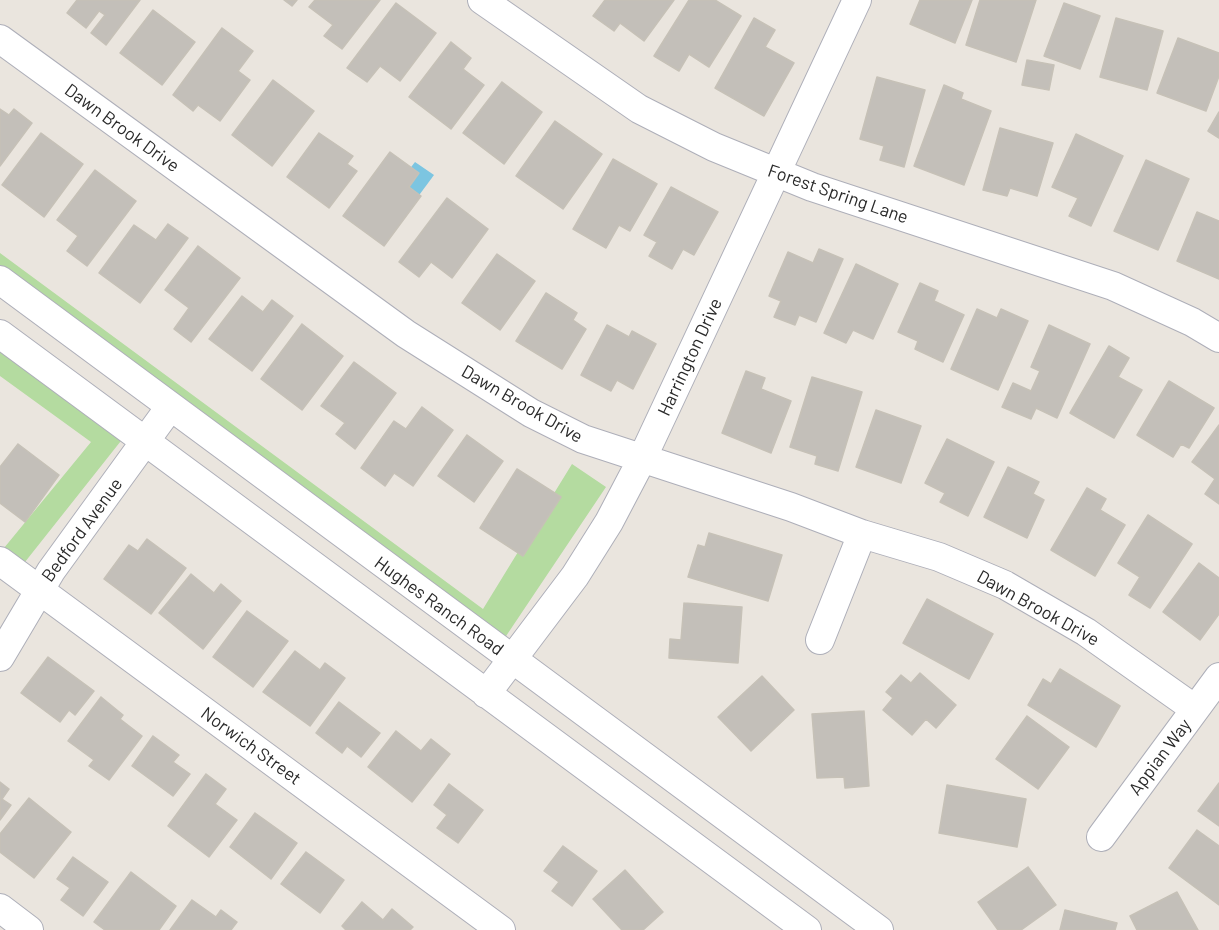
<!DOCTYPE html>
<html>
<head>
<meta charset="utf-8">
<style>
  body { margin:0 }
  canvas { display:block; background:#eae5de }
</style>
</head>
<body>
<canvas width="1219" height="930"></canvas>
<script>
const ctx = document.querySelector('canvas').getContext('2d');
ctx.lineJoin = 'round';
function fillPath(path, color) { ctx.fillStyle = color; ctx.fill(path, 'evenodd'); }
const shape = rows => new Path2D(rows.map(r => 'M' + r).join(''));
function trace(path, color, width, dash) { ctx.strokeStyle = color; ctx.lineWidth = width; ctx.lineCap = dash ? 'butt' : 'round'; ctx.setLineDash(dash || []); ctx.stroke(path); }
function write(font, color, halo, rows, align = 'center') {
  ctx.font = font + ' Barlow,sans-serif'; ctx.lineWidth = 4.5; ctx.setLineDash([]); ctx.textBaseline = 'middle'; ctx.strokeStyle = halo; ctx.fillStyle = color; for (const [text, x, y, turn = 0] of rows) {
    ctx.save(); ctx.translate(x, y); ctx.rotate((+turn || 0) * Math.PI / 180); ctx.textAlign = isNaN(turn) ? turn : align; if (halo) ctx.strokeText(text, 0, 0); ctx.fillText(text, 0, 0); ctx.restore();
  }
}
const green = shape([
  [0,253,483,609,572,464,606,487,494,654,0,289],
  [0,336,128,432,25,562,4,548,91,442,0,376]
]);
const water = shape([
  [415,162,434,175,417,198,398,184]
]);
const building = shape([
  [77,0,140,0,106,45,91,33,105,15,99,11,86,28,67,13,77,0],
  [284,0,297,0,292,6,284,0],
  [315,0,380,0,342,49,324,36,333,25,309,7,315,0],
  [605,0,674,0,644,41,620,23,614,31,593,16,605,0],
  [689,0,715,0,741,16,709,67,689,54,679,71,654,56,689,0],
  [920,0,972,0,955,43,910,24,920,0],
  [980,0,1036,0,1016,62,966,45,980,0],
  [396,3,436,33,400,81,380,66,367,82,347,68,396,3],
  [1064,3,1100,16,1080,69,1044,56,1064,3],
  [153,10,195,42,162,85,120,53,153,10],
  [754,18,775,30,765,47,794,63,764,116,715,88,754,18],
  [1116,18,1163,31,1147,90,1100,77,1116,18],
  [222,28,253,51,238,71,250,80,220,121,198,105,193,111,173,95,222,28],
  [1178,38,1219,53,1219,76,1206,111,1157,93,1178,38],
  [451,42,471,58,463,69,484,85,451,129,409,97,451,42],
  [1027,60,1054,65,1049,90,1022,85,1027,60],
  [877,77,925,90,904,167,880,160,884,146,860,139,877,77],
  [273,80,314,111,272,166,232,135,273,80],
  [502,82,542,112,504,164,463,133,502,82],
  [944,85,963,93,961,99,991,111,964,185,914,166,944,85],
  [0,109,9,115,14,109,32,123,0,166,0,109],
  [1219,112,1219,138,1208,131,1219,112],
  [555,121,602,154,563,209,516,176,555,121],
  [1000,128,1053,143,1037,196,1010,188,1007,196,983,190,1000,128],
  [41,133,83,164,44,217,2,185,41,133],
  [319,133,353,156,347,164,357,171,329,208,287,177,319,133],
  [1076,134,1123,156,1091,226,1069,216,1078,198,1052,187,1076,134],
  [390,152,419,173,409,187,421,196,384,246,343,216,390,152],
  [613,159,657,184,630,231,619,225,606,248,573,229,613,159],
  [1146,160,1189,179,1158,250,1114,231,1146,160],
  [95,170,136,201,87,266,67,251,78,236,57,220,95,170],
  [671,187,718,212,694,255,683,249,672,269,649,256,657,242,644,235,671,187],
  [447,198,488,229,452,278,431,262,419,277,399,262,447,198],
  [1197,212,1219,221,1219,279,1177,261,1197,212],
  [168,224,188,238,140,303,99,273,134,225,156,240,168,224],
  [198,246,240,278,191,342,174,329,189,308,165,290,198,246],
  [819,249,843,259,816,322,799,315,795,325,774,317,781,301,769,296,788,252,813,263,819,249],
  [497,254,535,281,500,330,462,303,497,254],
  [856,264,898,284,873,339,853,330,846,343,824,333,856,264],
  [920,283,938,291,934,301,964,315,943,362,915,349,918,341,898,332,920,283],
  [546,293,577,313,573,320,586,329,562,369,516,341,546,293],
  [242,296,263,312,272,300,293,316,252,371,209,339,242,296],
  [977,309,997,318,1001,309,1028,321,998,390,951,369,977,309],
  [302,324,343,356,302,410,261,379,302,324],
  [607,325,629,337,632,331,656,344,633,389,617,380,611,391,581,375,607,325],
  [1049,325,1090,344,1057,418,1036,408,1031,419,1002,407,1013,383,1031,391,1040,371,1031,367,1049,325],
  [1109,346,1129,358,1118,377,1142,390,1114,438,1070,413,1109,346],
  [354,362,396,393,355,449,336,434,345,423,321,406,354,362],
  [746,371,765,378,761,389,791,401,771,453,722,433,746,371],
  [812,377,862,392,838,471,815,464,817,456,790,447,812,377],
  [1169,381,1214,408,1189,448,1181,444,1173,457,1137,435,1169,381],
  [422,407,453,430,413,486,394,473,385,486,361,468,394,421,406,429,422,407],
  [876,410,921,426,901,483,856,467,876,410],
  [1219,425,1219,504,1205,494,1215,479,1192,462,1219,425],
  [467,435,503,461,474,502,438,476,467,435],
  [947,439,994,462,968,516,940,502,945,493,925,483,947,439],
  [18,444,59,475,25,522,0,503,0,467,18,444],
  [1008,467,1039,482,1033,494,1044,500,1027,538,984,517,1008,467],
  [517,469,561,497,523,556,480,528,517,469],
  [1087,488,1106,499,1100,510,1125,525,1095,576,1051,550,1087,488],
  [1148,515,1192,544,1150,608,1129,595,1140,577,1118,563,1148,515],
  [709,533,782,555,768,601,688,577,698,545,705,547,709,533],
  [147,539,186,568,151,614,104,579,129,545,138,551,147,539],
  [1199,563,1219,578,1219,614,1200,640,1163,612,1199,563],
  [191,574,214,593,221,584,241,601,203,649,159,613,191,574],
  [927,599,993,634,969,679,903,643,927,599],
  [684,603,742,607,738,663,669,658,670,639,681,640,684,603],
  [247,611,288,641,253,687,213,657,247,611],
  [295,651,320,670,325,663,345,678,310,726,263,692,295,651],
  [48,657,94,691,75,715,69,710,60,722,21,693,48,657],
  [1060,669,1120,706,1096,747,1028,705,1043,679,1051,684,1060,669],
  [920,673,956,705,936,728,926,719,912,735,883,710,893,698,886,692,901,675,911,683,920,673],
  [762,676,794,710,751,751,718,717,762,676],
  [101,697,123,715,120,719,142,736,109,780,89,766,94,760,68,741,101,697],
  [339,702,380,733,361,757,347,746,342,753,316,733,339,702],
  [864,711,869,786,845,788,844,777,817,778,812,714,864,711],
  [1027,716,1069,747,1038,789,996,759,1027,716],
  [396,731,421,751,431,739,450,754,412,802,368,767,396,731],
  [153,736,179,755,173,762,190,774,173,796,132,766,153,736],
  [206,774,226,789,215,804,237,820,209,857,168,826,206,774],
  [0,782,9,789,2,799,11,805,0,820,0,782],
  [1219,783,1219,826,1198,811,1219,783],
  [449,784,483,810,458,843,437,828,447,815,434,805,449,784],
  [947,785,1026,799,1017,847,939,833,947,785],
  [29,798,71,832,34,878,0,852,0,834,29,798],
  [255,813,297,843,271,879,230,847,255,813],
  [1197,830,1219,846,1219,905,1169,868,1197,830],
  [563,846,597,871,572,906,552,891,559,882,544,871,563,846],
  [306,852,344,880,320,913,281,884,306,852],
  [73,857,108,882,83,916,61,900,70,888,57,879,73,857],
  [1028,867,1056,905,1021,930,998,930,978,902,1028,867],
  [625,870,663,912,643,930,622,930,593,899,625,870],
  [131,872,176,906,159,930,105,930,94,922,131,872],
  [1177,892,1198,930,1137,930,1130,916,1177,892],
  [192,900,216,917,221,910,237,922,231,930,170,930,192,900],
  [362,902,383,920,392,909,413,927,410,930,346,930,342,926,362,902],
  [1065,910,1117,923,1115,930,1060,930,1065,910]
]);
const minor = shape([
  [482,0,639,109,714,147,812,187,1113,286,1192,322,1219,338],
  [0,39,406,334,531,413,583,439,791,507,862,534,939,557,1005,585,1086,632,1195,709],
  [0,280,879,930],
  [0,334,807,930],
  [0,561,501,930],
  [820,640,862,534],
  [0,657,51,571,170,407],
  [486,694,575,576,609,522,641,461,857,0],
  [1101,837,1219,677],
  [0,908,29,930]
]);
const streetNames = [
  ["Dawn Brook Drive",122,128,36],
  ["Forest Spring Lane",838,194,19],
  ["Harrington Drive",690,357,-65],
  ["Dawn Brook Drive",522,404,30],
  ["Bedford Avenue",82,530,-54],
  ["Hughes Ranch Road",439,606,36],
  ["Dawn Brook Drive",1038,608,29],
  ["Norwich Street",251,746,36],
  ["Appian Way",1160,757,-53]
];
fillPath(green, '#b4dba0');
fillPath(water, '#7cc5e1');
fillPath(building, '#c3bfb9');
trace(building, '#c6c1b7', 1.5);
trace(minor, '#aeafb9', 30);
trace(minor, '#fff', 28);
write('18px', '#2a2a2a', '#fff', streetNames);
</script>
</body>
</html>
